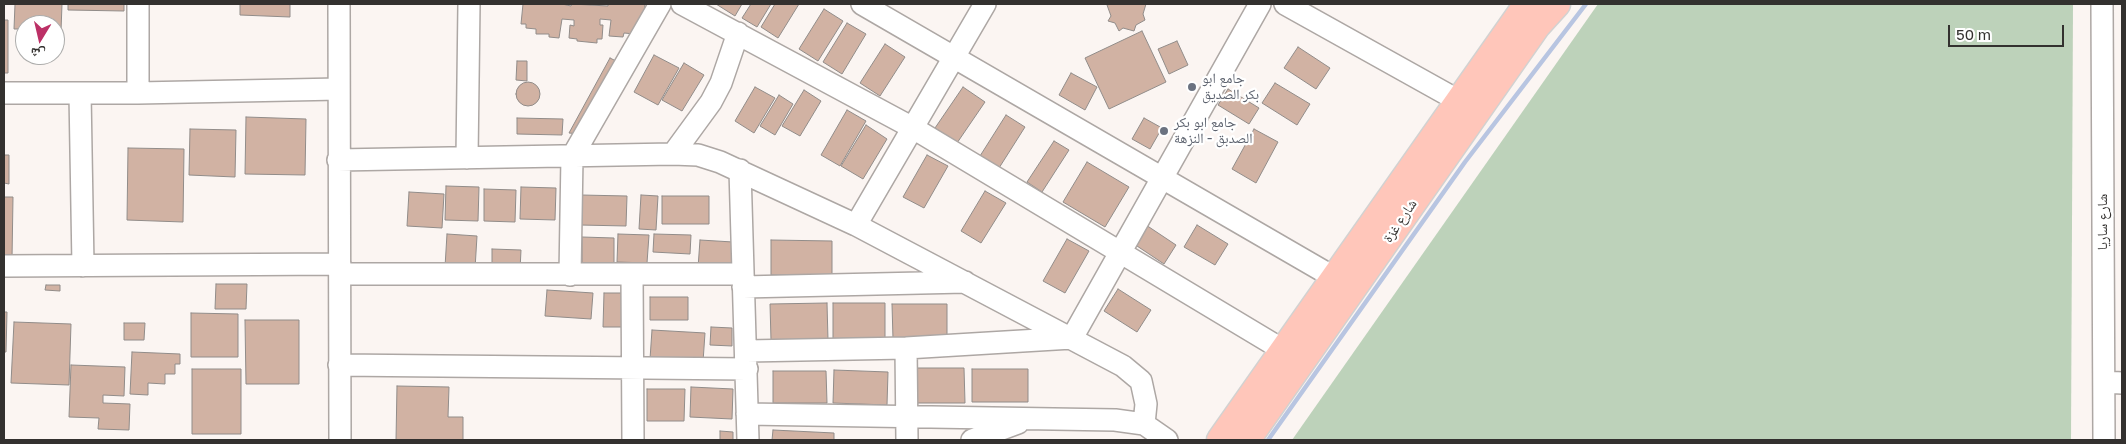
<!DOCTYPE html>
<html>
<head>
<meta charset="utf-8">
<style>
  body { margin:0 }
  #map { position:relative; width:2126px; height:444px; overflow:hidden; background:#fbf5f2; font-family:"Golos Text","Noto Naskh Arabic",sans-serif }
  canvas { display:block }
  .frame { position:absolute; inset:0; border:5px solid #33312f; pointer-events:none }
  .north { position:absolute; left:15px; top:15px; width:50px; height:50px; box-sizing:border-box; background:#fff; border:1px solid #adadac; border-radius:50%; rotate:189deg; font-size:14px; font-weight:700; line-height:20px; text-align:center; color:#33312f }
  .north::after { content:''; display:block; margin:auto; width:18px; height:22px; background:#bc3066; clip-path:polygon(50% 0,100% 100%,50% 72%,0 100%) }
  .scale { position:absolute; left:1948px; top:25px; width:116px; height:22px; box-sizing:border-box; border:2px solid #33312f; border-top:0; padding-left:6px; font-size:15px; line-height:18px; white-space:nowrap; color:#33312f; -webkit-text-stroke:4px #fff; paint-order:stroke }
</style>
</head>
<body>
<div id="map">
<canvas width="2126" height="444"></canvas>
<div class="frame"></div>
<div class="north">ش</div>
<div class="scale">50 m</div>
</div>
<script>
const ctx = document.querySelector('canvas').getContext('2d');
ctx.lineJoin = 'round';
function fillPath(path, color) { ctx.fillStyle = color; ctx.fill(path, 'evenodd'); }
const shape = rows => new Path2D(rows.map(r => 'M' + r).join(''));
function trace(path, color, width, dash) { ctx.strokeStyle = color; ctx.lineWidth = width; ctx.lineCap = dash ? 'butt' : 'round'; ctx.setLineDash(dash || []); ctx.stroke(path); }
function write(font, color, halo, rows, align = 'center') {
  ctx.font = font + ' "Golos Text","Noto Naskh Arabic",sans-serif'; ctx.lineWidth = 4.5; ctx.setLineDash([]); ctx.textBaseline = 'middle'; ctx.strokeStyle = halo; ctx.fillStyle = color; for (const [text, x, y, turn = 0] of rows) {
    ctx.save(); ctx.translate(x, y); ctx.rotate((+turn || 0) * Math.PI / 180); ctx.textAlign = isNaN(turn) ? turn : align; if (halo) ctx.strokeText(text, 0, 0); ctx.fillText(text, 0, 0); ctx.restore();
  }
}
const green = shape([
  [1598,4,2073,4,2071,440,1292,440]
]);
const stream = shape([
  [1268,440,1465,162,1586,4]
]);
const building = shape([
  [15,4,62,4,61,31,55,30,55,25,25,25,25,29,14,29,15,4],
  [68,4,124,4,124,11,68,10,68,4],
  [240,4,290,4,290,17,240,15,240,4],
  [523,4,562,4,571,6,572,4,608,6,608,4,645,4,643,27,635,34,624,33,623,37,609,36,611,20,600,19,600,25,603,25,602,39,597,39,597,43,577,41,577,39,569,38,570,25,574,26,574,20,562,19,559,38,549,37,549,34,536,34,536,29,526,28,526,24,521,24,523,4],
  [716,4,742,4,735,16,716,4],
  [751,4,771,4,757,27,742,18,751,4],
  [775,4,799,4,778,38,761,27,775,4],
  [1111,4,1146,4,1143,14,1145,20,1136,25,1134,31,1123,28,1119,31,1115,23,1108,21,1111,16,1107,5,1111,4],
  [824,9,843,21,818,61,799,49,824,9],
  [4,20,8,20,8,73,4,73,4,20],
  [847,23,866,34,842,74,823,62,847,23],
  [1142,31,1166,82,1109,109,1085,58,1142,31],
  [1177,41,1188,65,1169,74,1158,49,1177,41],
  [885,44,905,57,880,96,860,83,885,44],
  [1298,47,1330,68,1316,89,1284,68,1298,47],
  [654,55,679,68,658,105,634,92,654,55],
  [610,58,620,63,580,134,569,133,610,58],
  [517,61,527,61,527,81,516,80,517,61],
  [684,63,704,75,682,111,662,100,684,63],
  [1071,73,1097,87,1085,110,1059,95,1071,73],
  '516 94a12 12 0 1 1 24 0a12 12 0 1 1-24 0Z',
  [1275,83,1310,104,1297,125,1262,103,1275,83],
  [755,87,775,98,754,133,735,121,755,87],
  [963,87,985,102,957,143,935,128,963,87],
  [1228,89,1259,108,1249,124,1218,105,1228,89],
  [804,90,821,101,800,136,782,126,804,90],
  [779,95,793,104,775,135,760,126,779,95],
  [847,110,866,121,840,166,821,155,847,110],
  [1006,115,1025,127,999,168,980,156,1006,115],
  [246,117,306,119,305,175,245,174,246,117],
  [517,118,563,119,562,135,517,134,517,118],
  [1144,118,1162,128,1150,149,1132,139,1144,118],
  [866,125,887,139,863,179,841,166,866,125],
  [190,129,236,130,235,177,189,175,190,129],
  [1254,129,1278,142,1256,183,1232,169,1254,129],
  [1054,141,1069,150,1042,192,1027,182,1054,141],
  [128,148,184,149,183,222,127,220,128,148],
  [4,155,9,155,9,184,4,183,4,155],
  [927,155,948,166,924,208,903,197,927,155],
  [1087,162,1129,187,1105,227,1063,202,1087,162],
  [446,186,479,187,478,221,445,220,446,186],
  [521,187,556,188,555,220,520,219,521,187],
  [484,189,516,190,515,222,484,221,484,189],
  [985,191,1006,203,981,243,961,231,985,191],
  [409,192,444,194,442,228,407,226,409,192],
  [581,195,627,196,626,226,580,225,581,195],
  [641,195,658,196,656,230,639,229,641,195],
  [662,196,709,196,709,224,662,224,662,196],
  [4,197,13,197,12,259,4,259,4,197],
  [1146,225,1176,245,1164,264,1134,244,1146,225],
  [1197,225,1228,244,1215,265,1184,247,1197,225],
  [447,234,477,236,475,269,445,267,447,234],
  [618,234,649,235,647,263,617,262,618,234],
  [654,234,691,235,690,254,653,252,654,234],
  [582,237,614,238,614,267,582,267,582,237],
  [1067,239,1089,251,1065,293,1043,281,1067,239],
  [700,240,733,242,732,270,698,268,700,240],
  [771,240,832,241,832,276,771,275,771,240],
  [492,249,521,250,520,270,492,269,492,249],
  [216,284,247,284,246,309,215,309,216,284],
  [46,285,60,285,60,291,45,290,46,285],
  [1118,289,1151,310,1137,332,1104,311,1118,289],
  [547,290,593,293,591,319,545,316,547,290],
  [604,293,629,293,628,327,603,327,604,293],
  [650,297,688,297,688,320,650,320,650,297],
  [827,303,828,340,771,340,770,304,827,303],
  [833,303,885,303,885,340,833,340,833,303],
  [892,304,947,304,947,339,893,339,892,304],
  [4,312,7,312,6,352,4,352,4,312],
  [191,313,238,314,238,357,191,357,191,313],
  [245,320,299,320,299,384,246,384,245,320],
  [14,322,71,324,69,385,11,383,14,322],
  [124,323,145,323,144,340,124,340,124,323],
  [711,327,732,328,732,346,710,345,711,327],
  [652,330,705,333,703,362,650,359,652,330],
  [132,352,180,354,180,364,175,364,175,374,165,374,165,384,148,383,148,395,130,394,132,352],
  [71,365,125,367,124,396,103,395,103,403,130,404,129,430,98,429,99,418,69,417,71,365],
  [913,368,964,368,965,403,913,403,913,368],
  [192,369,241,369,241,434,192,434,192,369],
  [972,369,1028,369,1028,402,972,402,972,369],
  [834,370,888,372,887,405,833,403,834,370],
  [773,371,826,371,827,403,773,403,773,371],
  [397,386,449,387,448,417,463,417,463,440,396,440,397,386],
  [691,387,733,389,732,419,690,417,691,387],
  [647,389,685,389,684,421,647,421,647,389],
  [773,430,834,433,834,440,772,440,773,430],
  [720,431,733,432,733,440,720,440,720,431]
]);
const minor = shape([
  [339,4,340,440],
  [682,4,913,128,1283,350],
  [862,4,1335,278],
  [1285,4,1459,101],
  [2102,4,2104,440],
  [4,93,138,93,339,89],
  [80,93,83,266],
  [138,93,138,4],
  [673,154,711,102,721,83,738,33],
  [467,158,469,4],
  [338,160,673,154,698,155,720,162,856,225,1123,366,1141,381,1146,404,1144,424],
  [740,170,748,440],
  [856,225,985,4],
  [4,266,340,264],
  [340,274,743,274],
  [570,275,572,157,660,4],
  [632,275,633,440],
  [743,287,965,282],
  [906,348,907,440],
  [747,351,906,348,1072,338,1260,4],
  [339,365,747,369],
  [2104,382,2122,383],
  [747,414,1115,420,1144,424,1167,440],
  [972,440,1018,423]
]);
const major = shape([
  [1220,440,1527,4],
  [1247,440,1537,26,1557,4]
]);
const markers = [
  [1192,87,5,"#6b7280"],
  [1164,131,5,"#6b7280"]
];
const worshipNames = [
  ["جامع ابو",1202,79],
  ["بكر الصديق",1202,95],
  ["جامع ابو بكر",1174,123],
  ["الصدبق - النزهة",1174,139]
];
const streetNames = [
  ["شارع غزة",1400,221,-56],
  ["شارع ساريا",2103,222,-90]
];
fillPath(green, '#bdd2ba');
trace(stream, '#b8c5e1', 4.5);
fillPath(building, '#d1b2a3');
trace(building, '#918c89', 1);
trace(minor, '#ada7a4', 24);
trace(major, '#d2d2d1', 29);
trace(minor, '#fff', 21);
trace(major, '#ffc6ba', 26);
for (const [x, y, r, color] of markers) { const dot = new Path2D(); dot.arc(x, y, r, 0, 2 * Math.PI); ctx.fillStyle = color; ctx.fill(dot); trace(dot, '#fff', 2); }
write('14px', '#5b616d', '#fff', worshipNames, 'left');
write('14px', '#33312f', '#fff', streetNames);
</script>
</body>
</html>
